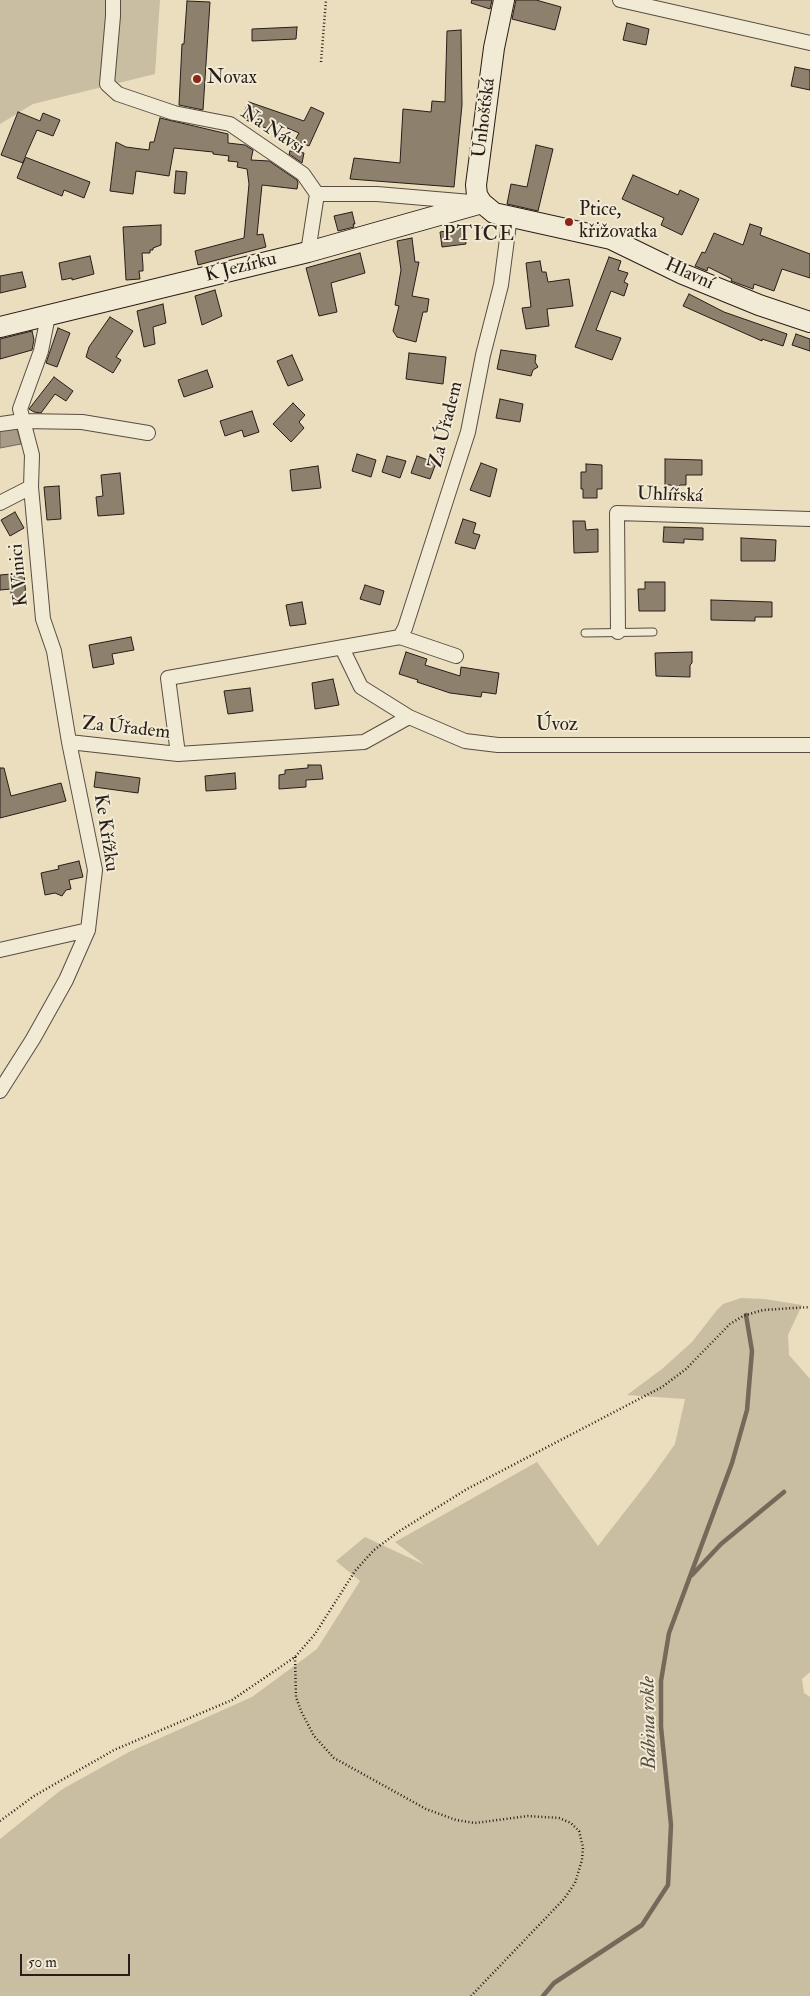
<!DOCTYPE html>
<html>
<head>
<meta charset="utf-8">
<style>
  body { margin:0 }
  #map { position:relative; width:810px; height:1996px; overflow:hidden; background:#eadebe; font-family:"IM FELL Double Pica",serif }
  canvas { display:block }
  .scale { position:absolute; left:20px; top:1954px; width:110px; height:22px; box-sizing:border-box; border:2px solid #281d18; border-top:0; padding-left:6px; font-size:15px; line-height:18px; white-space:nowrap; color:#281d18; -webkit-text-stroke:4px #f1ead5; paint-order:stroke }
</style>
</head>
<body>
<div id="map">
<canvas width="810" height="1996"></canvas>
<div class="scale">50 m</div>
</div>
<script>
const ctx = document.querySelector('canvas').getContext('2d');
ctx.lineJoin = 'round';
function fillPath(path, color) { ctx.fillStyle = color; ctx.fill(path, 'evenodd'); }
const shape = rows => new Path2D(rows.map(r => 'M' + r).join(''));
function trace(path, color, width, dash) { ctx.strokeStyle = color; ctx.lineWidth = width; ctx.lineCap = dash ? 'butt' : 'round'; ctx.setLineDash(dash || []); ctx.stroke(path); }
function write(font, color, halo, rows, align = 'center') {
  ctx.font = font + ' "IM FELL Double Pica",serif'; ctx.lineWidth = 4; ctx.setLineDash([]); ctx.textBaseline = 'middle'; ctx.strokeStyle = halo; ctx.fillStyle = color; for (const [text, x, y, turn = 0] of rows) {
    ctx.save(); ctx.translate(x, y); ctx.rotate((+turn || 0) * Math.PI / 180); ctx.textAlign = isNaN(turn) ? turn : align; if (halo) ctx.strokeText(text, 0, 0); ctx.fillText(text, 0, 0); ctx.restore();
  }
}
const green = shape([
  [0,0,160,0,155,74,33,104,0,124],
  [741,1298,764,1299,802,1305,788,1335,789,1355,810,1379,810,1672,802,1679,804,1693,810,1697,810,1996,0,1996,0,1839,61,1790,129,1752,252,1697,317,1649,360,1581,336,1561,365,1537,425,1565,395,1542,537,1462,598,1546,651,1478,675,1444,685,1399,627,1395,662,1369,692,1342,717,1310,723,1304]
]);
const water = shape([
  [16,426,21,444,0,448,0,430,16,426]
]);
const stream = shape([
  [692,1575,721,1544,784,1492],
  [543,1996,554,1983,642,1925,668,1885,671,1825,661,1727,661,1681,669,1633,732,1463,747,1410,752,1351,746,1315]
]);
const building = shape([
  [472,0,492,0,490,9,471,3,472,0],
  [516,0,536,0,561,7,555,30,512,19,516,0],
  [187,1,210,2,203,110,179,105,182,44,184,44,187,1],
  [627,23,649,29,646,45,623,40,627,23],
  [297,27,296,39,252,41,252,29,297,27],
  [461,30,462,105,454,187,350,179,354,158,400,163,403,109,431,112,432,101,445,102,447,31,461,30],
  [795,67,810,70,810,90,791,86,795,67],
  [249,102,304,121,311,107,324,113,309,146,295,140,299,133,271,121,268,129,246,120,249,112,245,110,249,102],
  [18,112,40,121,43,113,60,120,53,136,37,130,25,157,90,182,84,198,64,190,62,196,17,178,25,158,23,163,1,155,18,112],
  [160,118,228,134,228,143,245,145,253,150,251,160,269,161,297,180,298,183,297,189,262,185,257,235,263,234,266,247,198,265,195,251,244,238,249,184,247,169,237,167,238,162,228,161,229,156,213,154,213,152,174,148,169,176,136,171,133,194,110,191,116,142,126,147,149,150,150,142,154,142,160,118],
  [536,145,553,149,538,211,507,204,511,184,527,187,536,145],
  [290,151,304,153,302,163,289,154,290,151],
  [176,171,187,172,185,194,174,193,176,171],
  [633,175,678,195,680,190,699,199,682,235,661,225,664,218,622,199,633,175],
  [352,212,355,224,353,224,354,227,338,231,334,216,352,212],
  [750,224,762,228,760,235,810,254,810,278,782,269,774,291,754,284,753,289,731,281,732,279,708,267,707,271,695,266,702,252,705,253,714,233,743,245,750,224],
  [161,225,161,245,153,248,153,250,150,250,150,253,142,253,143,266,143,271,139,271,140,279,126,280,123,227,161,225],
  [464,228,466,244,442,247,440,232,464,228],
  [412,238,415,262,419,262,412,296,429,299,427,312,423,312,416,342,397,337,393,331,399,306,395,305,401,270,397,241,412,238],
  [360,253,365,273,331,283,337,312,319,316,306,268,360,253],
  [90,256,94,274,72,280,72,278,62,280,59,263,90,256],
  [609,257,621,261,618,270,628,273,624,282,628,284,624,296,611,291,596,330,621,338,612,360,575,347,609,257],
  [540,261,542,272,546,272,548,282,569,279,573,306,547,309,549,326,526,329,522,308,531,307,526,263,540,261],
  [22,272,26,287,0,293,0,276,22,272],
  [215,290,222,316,202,325,195,296,215,290],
  [689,294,724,312,787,334,783,346,762,339,762,341,683,306,689,294],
  [163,304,166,323,153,327,155,344,144,347,137,311,163,304],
  [110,317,133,331,116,357,121,360,113,373,86,357,89,347,110,317],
  [58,328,70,333,57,367,46,363,58,328],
  [32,331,34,340,32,350,0,359,0,339,32,331],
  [796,334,810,339,810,351,792,345,796,334],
  [501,350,536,355,535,362,538,367,533,370,531,376,497,369,501,350],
  [409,353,446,357,443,384,406,379,409,353],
  [292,355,303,380,288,386,277,361,292,355],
  [207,370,213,387,184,397,178,380,207,370],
  [54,377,73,391,66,401,55,394,41,413,34,412,29,409,54,377],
  [500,399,523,404,520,422,496,418,500,399],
  [293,403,305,415,299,422,304,428,291,442,273,424,293,403],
  [252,411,259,432,244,437,242,430,225,436,220,421,252,411],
  [357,454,376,460,371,477,352,471,357,454],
  [387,456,406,461,400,478,382,472,387,456],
  [417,456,436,463,430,479,411,473,417,456],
  [665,459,702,460,702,475,686,475,686,485,680,485,675,491,671,485,665,485,665,459],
  [481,463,497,469,490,497,470,490,481,463],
  [586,464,602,465,602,489,597,489,597,498,583,498,583,489,581,489,581,472,586,472,586,464],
  [318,466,321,488,292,491,290,470,318,466],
  [120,473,124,514,98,516,96,497,103,496,101,475,120,473],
  [59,486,61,519,47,520,44,487,59,486],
  [15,512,24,528,10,536,1,520,15,512],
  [463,519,476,523,473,533,480,535,475,549,455,543,463,519],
  [573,521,585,521,586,530,598,529,598,552,574,553,573,521],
  [664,527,703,528,703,540,684,539,684,543,663,542,664,527],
  [741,538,776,540,775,561,741,561,741,538],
  [24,573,26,598,11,599,11,589,0,590,0,575,24,573],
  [645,582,665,582,665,611,639,611,638,589,645,589,645,582],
  [365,585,384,591,380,605,360,599,365,585],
  [711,600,772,602,772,617,755,617,755,621,711,620,711,600],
  [302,602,306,624,290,626,286,605,302,602],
  [131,637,134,650,112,654,114,664,93,668,89,645,131,637],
  [406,652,427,659,425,665,460,676,461,667,499,673,496,694,482,692,481,697,450,693,417,682,418,680,399,674,406,652],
  [692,652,692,663,690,665,690,677,656,676,655,653,692,652],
  [333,679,339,705,315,709,312,683,333,679],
  [250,688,253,711,228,714,224,691,250,688],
  [308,765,321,765,323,779,306,780,306,787,279,789,279,775,285,774,285,770,308,768,308,765],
  [0,768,4,768,11,796,61,783,66,801,0,818,0,768],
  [96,772,140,778,138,793,94,787,96,772],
  [235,773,236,789,206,791,205,776,235,773],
  [79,861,83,877,69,880,71,889,66,890,62,896,55,893,45,895,41,873,59,869,58,866,79,861]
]);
const path = shape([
  [321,62,326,0],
  [468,225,485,228],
  [295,1657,296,1697,301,1711,314,1736,334,1758,426,1809,456,1820,475,1823,528,1816,559,1818,571,1823,579,1831,583,1847,582,1860,575,1883,564,1899,471,1996],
  [0,1821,34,1796,114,1750,232,1700,295,1657,315,1634,355,1571,374,1550,398,1532,467,1489,662,1387,686,1369,730,1324,743,1316,763,1310,810,1307]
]);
const lane = shape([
  [585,633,653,632]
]);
const street = shape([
  [113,0,113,16,107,84,118,94,174,113,230,124,303,174,317,194,308,252],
  [620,0,810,43],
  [317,194,377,194,471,202],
  [0,424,22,421,82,422,148,433],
  [0,503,31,487],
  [618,632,617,513,810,519],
  [400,637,456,656],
  [342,648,361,687,409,717,465,741,498,745,810,745],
  [69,742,178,754,168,678,400,637,405,628,468,432,483,355,501,285,510,216],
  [178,754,364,742,409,717],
  [0,950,88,930,95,870,69,742,54,651,43,619,31,487,32,455,20,409,41,351,48,316],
  [0,1091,33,1039,66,980,88,930]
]);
const secondary = shape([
  [504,0,494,48,476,185,477,195,482,203,494,213,611,239,683,274,759,305,810,322],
  [0,327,308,252,482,203]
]);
const markers = [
  [197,79,5,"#8f2418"],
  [569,222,5,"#8f2418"]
];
const poiNames = [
  ["Novax",207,79],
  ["Ptice,",579,211],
  ["křižovatka",579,233]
];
const streetNames = [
  ["Unhošťská",485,118,-83],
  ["Na Návsi",272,131,33],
  ["K Jezírku",241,268,-14],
  ["Hlavní",689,275,24],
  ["Za Úřadem",447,425,-76],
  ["Uhlířská",670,496,2],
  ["K Vinici",20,575,-95],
  ["Úvoz",557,726],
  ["Za Úřadem",126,729,6],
  ["Ke Křížku",105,833,81]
];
const waterNames = [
  ["Bábina rokle",650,1723,-91]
];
const quarterNames = [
  ["PTICE",479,235]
];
fillPath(green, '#c9bda2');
fillPath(water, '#a89c86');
trace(water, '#75695a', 1);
trace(stream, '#75695a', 4.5);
fillPath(building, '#8d816e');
trace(building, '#281d18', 1);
trace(lane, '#584d42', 9);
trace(street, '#584d42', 16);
trace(secondary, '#281d18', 22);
trace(path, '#281d18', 2.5, [1, 2.5]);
trace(lane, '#f1ead5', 7);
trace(street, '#f1ead5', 14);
trace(secondary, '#f1ead5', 20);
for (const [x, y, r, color] of markers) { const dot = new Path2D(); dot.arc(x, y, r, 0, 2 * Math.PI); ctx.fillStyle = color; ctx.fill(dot); trace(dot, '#f1ead5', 2); }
write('19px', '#281d18', '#f1ead5', poiNames, 'left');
write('19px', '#281d18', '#f1ead5', streetNames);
write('italic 20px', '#5b5044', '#f1ead5', waterNames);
ctx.letterSpacing = '1px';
write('21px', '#281d18', '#f1ead5', quarterNames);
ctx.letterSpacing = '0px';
</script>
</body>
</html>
